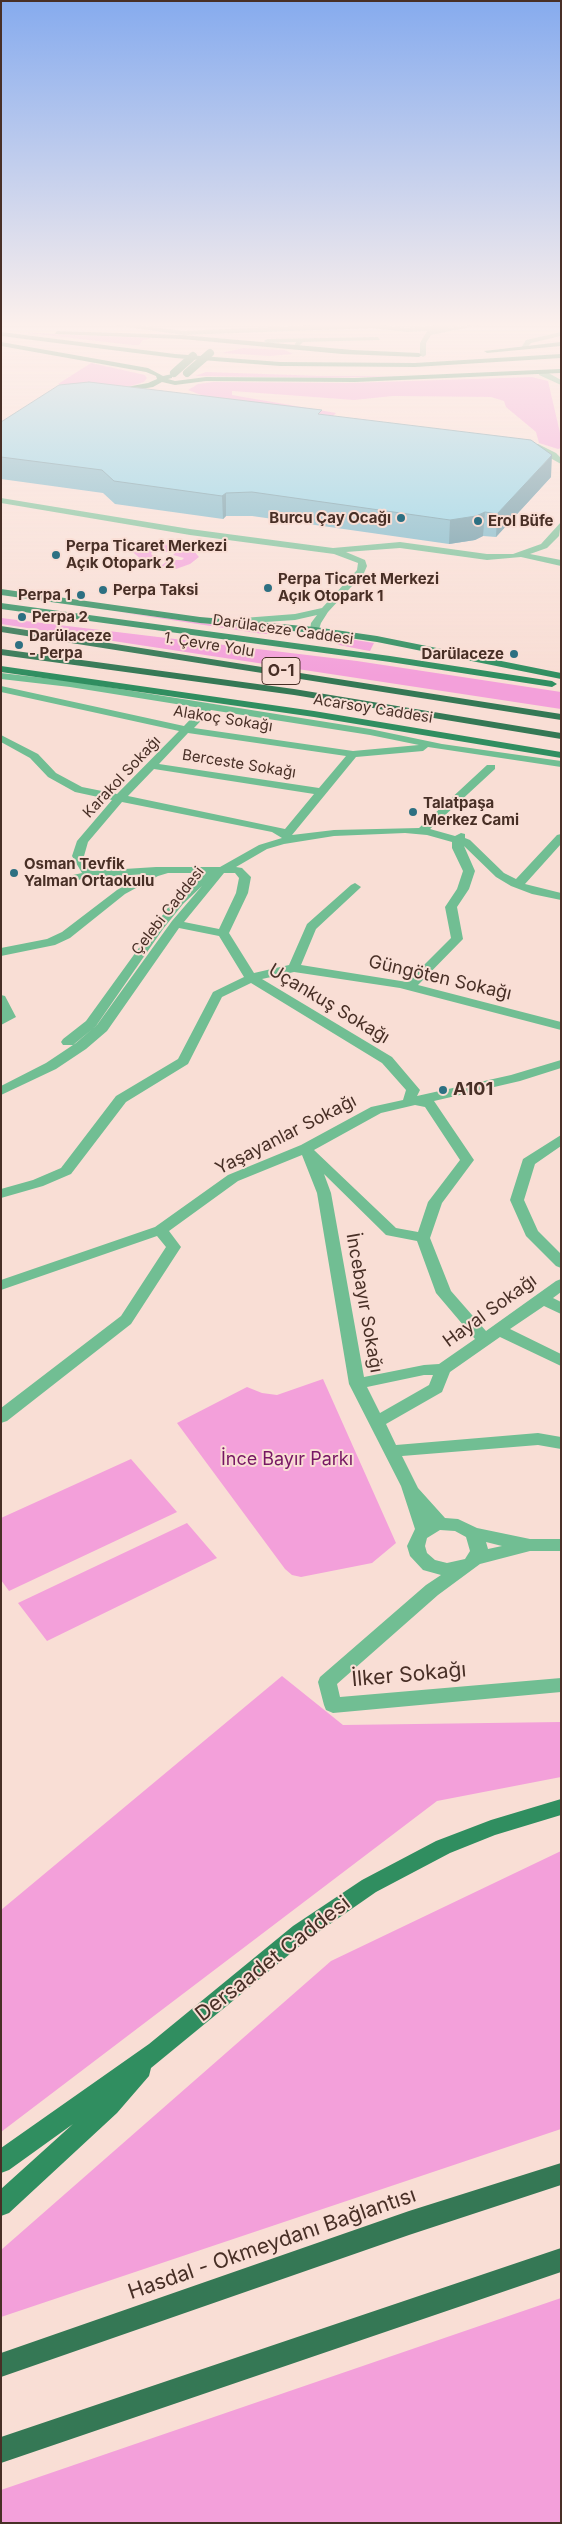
<!DOCTYPE html>
<html>
<head>
<meta charset="utf-8">
<style>
  body { margin:0 }
  #map { position:relative; width:562px; height:2524px; overflow:hidden; background:#f9ded5; font-family:Inter,sans-serif }
  canvas { display:block }
  .frame { position:absolute; inset:0; border:2px solid #482f26; pointer-events:none }
</style>
</head>
<body>
<div id="map">
<canvas width="562" height="2524"></canvas>
<div class="frame"></div>
</div>
<script>
const ctx = document.querySelector('canvas').getContext('2d');
ctx.lineJoin = 'round';
function fillPath(path, color) { ctx.fillStyle = color; ctx.fill(path, 'evenodd'); }
const shape = rows => new Path2D(rows.map(r => 'M' + r).join(''));
function trace(path, color, width, dash) { ctx.strokeStyle = color; ctx.lineWidth = width; ctx.lineCap = dash ? 'butt' : 'round'; ctx.setLineDash(dash || []); ctx.stroke(path); }
function write(font, color, halo, rows, align = 'center') {
  ctx.font = font + ' Inter,sans-serif'; ctx.lineWidth = 4; ctx.setLineDash([]); ctx.textBaseline = 'middle'; ctx.strokeStyle = halo; ctx.fillStyle = color; for (const [text, x, y, turn = 0] of rows) {
    ctx.save(); ctx.translate(x, y); ctx.rotate((+turn || 0) * Math.PI / 180); ctx.textAlign = isNaN(turn) ? turn : align; if (halo) ctx.strokeText(text, 0, 0); ctx.fillText(text, 0, 0); ctx.restore();
  }
}
const green = shape([
  [19,332,73,335,154,338,143,340,139,345,132,345],
  [243,348,285,350,293,354,270,356,222,353],
  [91,363,145,375,147,378,144,382,131,386,106,390,58,384],
  [206,372,324,376,408,376,319,378,195,376],
  [532,377,548,381,561,437,561,448,558,449,539,443,536,432,506,407,504,401,491,397,393,396,354,400,232,391,232,395,336,413,333,416,209,398,188,390,198,384,213,382,349,383],
  [134,541,159,543,172,546,167,552,153,551,151,554,154,556,145,563,125,545,126,543],
  [181,548,194,551,199,557,190,564,176,569,161,566,168,560,182,560,184,558,173,555],
  [112,611,224,626,273,629,276,634,263,634],
  [1,618,357,661,561,692,561,709,1,624],
  [325,635,374,643,370,651,364,650,339,645],
  [323,1379,396,1543,372,1563,301,1577,292,1575,285,1569,177,1423,247,1387,262,1393,277,1395],
  [131,1459,177,1512,9,1591,1,1580,1,1518],
  [187,1523,217,1558,47,1641,18,1603],
  [282,1676,343,1725,561,1722,561,1777,437,1801,1,2132,1,1910],
  [561,1851,561,2129,1,2317,1,2250,331,1961],
  [561,2298,561,2523,1,2523,1,2490]
]);
const minor = shape([
  [101,323,120,323,183,331,363,323,407,328,462,323,447,328,490,323,431,335,426,343,426,355,423,357,420,355,420,343,427,331,407,332,372,328,183,335,101,323],
  [561,332,561,336,531,343,526,349,521,348,526,340,561,332],
  [378,337,380,340,303,342,297,348,294,346,296,342,267,343,264,341,267,339,378,337],
  [539,371,545,371,561,380,561,385,539,375,539,371],
  [532,444,538,444,556,453,561,458,561,464,532,448,532,444],
  [1,498,190,529,333,548,400,542,487,554,513,554,541,544,561,522,559,536,547,548,530,554,561,560,561,566,521,557,487,560,400,548,346,552,365,560,367,566,364,573,328,612,321,623,318,632,310,630,311,623,317,615,295,620,220,625,215,622,217,620,295,614,322,608,357,570,358,563,334,554,190,535,1,503,1,498],
  [1,673,70,681,370,729,442,744,561,761,561,767,428,747,423,751,356,757,292,835,334,830,419,828,487,765,495,765,495,769,430,829,455,836,461,833,465,834,465,838,470,840,504,873,516,879,557,835,561,834,561,844,525,884,561,893,561,900,532,894,511,886,496,877,464,846,475,871,469,889,457,907,463,939,418,985,561,1022,561,1030,400,988,294,972,262,979,392,1057,420,1090,417,1096,511,1075,561,1060,561,1068,520,1081,434,1101,474,1160,442,1203,430,1238,451,1291,486,1331,556,1281,561,1279,561,1292,553,1298,561,1302,561,1314,544,1306,510,1329,561,1354,561,1366,500,1337,450,1372,442,1392,386,1424,396,1445,538,1433,561,1437,561,1449,538,1445,402,1456,418,1488,445,1518,458,1519,477,1528,530,1539,561,1539,561,1551,530,1551,480,1564,438,1595,337,1684,340,1697,561,1678,561,1692,333,1713,326,1710,324,1705,318,1682,320,1677,426,1585,441,1575,423,1570,410,1556,407,1546,415,1529,401,1486,349,1384,317,1193,302,1155,238,1181,169,1231,181,1247,131,1324,7,1421,1,1423,1,1408,121,1316,166,1247,157,1236,1,1290,1,1280,155,1227,228,1175,301,1145,371,1107,403,1100,406,1090,382,1063,251,983,222,997,188,1064,126,1102,71,1174,43,1186,1,1198,1,1189,33,1180,61,1168,116,1096,178,1059,213,992,244,977,219,936,179,928,107,1031,86,1049,56,1069,1,1095,1,1086,46,1063,76,1043,97,1025,172,921,202,886,183,904,163,929,96,1026,73,1045,63,1045,61,1042,63,1039,86,1021,175,898,201,873,168,873,158,876,125,894,70,938,55,945,1,956,1,948,47,939,62,932,117,890,145,874,89,878,42,886,42,882,82,873,72,856,77,841,112,800,75,792,48,777,30,758,1,742,1,735,38,754,56,773,82,787,117,794,179,731,1,692,1,686,184,726,201,708,70,687,1,679,1,673],
  [211,710,370,735,419,745,353,751,194,728,211,710],
  [188,733,346,756,319,788,159,764,188,733],
  [154,769,314,794,285,829,128,796,154,769],
  [122,802,272,832,282,838,259,845,220,867,156,867,93,871,84,856,88,842,122,802],
  [405,833,427,835,452,842,452,848,463,871,457,889,445,907,451,938,407,982,301,965,316,929,359,889,361,887,355,883,351,885,307,924,289,965,254,973,229,933,248,893,251,877,242,868,236,867,267,849,284,844,334,836,405,833],
  [224,873,235,873,239,878,236,893,219,929,184,922,224,873],
  [415,1105,425,1107,460,1160,428,1202,418,1232,396,1228,314,1150,381,1113,415,1105],
  [324,1174,386,1235,417,1241,436,1293,475,1339,439,1364,424,1365,364,1377,331,1193,324,1174],
  [424,1375,433,1375,429,1385,380,1413,367,1387,424,1375],
  [440,1530,455,1531,466,1537,470,1551,465,1559,447,1563,435,1560,427,1553,425,1546,427,1538,440,1530],
  [486,1542,502,1546,488,1549,486,1542],
  [1,995,5,996,16,1017,1,1025,1,995],
  [561,1135,561,1146,535,1164,524,1200,538,1231,561,1254,561,1268,556,1266,526,1236,510,1200,523,1159,561,1135]
]);
const major = shape([
  [57,331,182,335,353,350,419,353,422,355,419,357,342,354,182,339,55,334,57,331],
  [1,332,175,354,280,362,415,363,561,354,561,358,415,367,280,366,175,358,1,336,1,332],
  [1,342,148,368,163,376,172,374,172,378,168,379,175,381,206,377,355,378,561,369,561,373,355,382,206,381,175,385,162,382,153,387,119,393,116,389,148,383,157,379,156,376,146,372,1,346,1,342],
  [561,342,561,346,487,353,484,351,561,342],
  [1,589,200,617,315,627,377,636,561,673,561,679,377,642,315,633,200,623,1,595,1,589],
  [1,603,390,656,552,681,557,684,552,687,390,662,1,609,1,603],
  [1,666,314,711,561,752,561,758,314,717,1,672,1,666],
  [561,1799,561,1815,495,1835,450,1853,376,1892,307,1940,151,2068,149,2076,117,2113,9,2213,1,2216,1,2189,73,2124,9,2170,1,2173,1,2148,149,2044,293,1926,362,1880,436,1841,491,1820,561,1799]
]);
const highway = shape([
  [1,626,561,714,561,720,1,632,1,626],
  [1,649,294,689,561,733,561,739,294,695,1,655,1,649],
  [561,2163,561,2185,409,2235,1,2377,1,2353,409,2211,561,2163],
  [561,2248,561,2272,1,2463,1,2437,561,2248]
]);
const majorBridge = shape([
  [174,373,193,356],
  [187,373,210,353]
]);
const wall = shape([
  [322,414,551,477,496,537,483,536,475,540,449,544,252,516,226,516,223,519,115,504,103,493,1,479,1,422]
]);
const shadedWall = shape([
  [552,455,551,477,496,537,497,514],
  [226,493,226,516,223,519,222,496],
  [485,512,483,536,475,540,449,544,450,520]
]);
const building = shape([
  [89,382,322,410,318,414,531,440,552,455,497,514,485,512,476,516,450,520,252,492,226,493,222,496,114,481,102,470,1,457,1,422,59,385,89,382]
]);
const markers = [
  [401,518,5,"#2d7082"],
  [478,521,5,"#2d7082"],
  [56,555,5,"#2d7082"],
  [268,588,5,"#2d7082"],
  [103,590,5,"#2d7082"],
  [81,595,5,"#2d7082"],
  [22,617,5,"#2d7082"],
  [19,645,5,"#2d7082"],
  [514,654,5,"#2d7082"],
  [413,812,5,"#2d7082"],
  [14,873,5,"#2d7082"],
  [443,1090,5,"#2d7082"]
];
const farPoinames = [
  ["Burcu Çay Ocağı",391,518,"right"],
  ["Erol Büfe",488,521],
  ["Perpa Ticaret Merkezi",66,546],
  ["Açık Otopark 2",66,563],
  ["Perpa Ticaret Merkezi",278,579],
  ["Açık Otopark 1",278,596],
  ["Perpa Taksi",113,590],
  ["Perpa 1",71,595,"right"],
  ["Perpa 2",32,617],
  ["Darülaceze",29,636],
  ["- Perpa",29,653],
  ["Darülaceze",504,654,"right"],
  ["Talatpaşa",423,803],
  ["Merkez Cami",423,820],
  ["Osman Tevfik",24,864],
  ["Yalman Ortaokulu",24,881]
];
const farStreetnames = [
  ["Darülaceze Caddesi",283,630,8],
  ["1. Çevre Yolu",209,645,9],
  ["Acarsoy Caddesi",373,709,9],
  ["Alakoç Sokağı",223,719,9],
  ["Berceste Sokağı",239,764,9],
  ["Karakol Sokağı",122,777,-47],
  ["Çelebi Caddesi",168,911,-52]
];
const shields = [
  [281,671,38]
];
const shieldNames = [
  ["O-1",281,671]
];
const streetNames = [
  ["Güngöten Sokağı",440,978,13],
  ["Uçankuş Sokağı",329,1004,31],
  ["Yaşayanlar Sokağı",286,1135,-27],
  ["İncebayır Sokağı",364,1303,80],
  ["Hayal Sokağı",490,1311,-36]
];
const poiNames = [
  ["A101",453,1090]
];
const parkNames = [
  ["İnce Bayır Parkı",287,1460]
];
const nearStreetnames = [
  ["İlker Sokağı",409,1675,-5],
  ["Dersaadet Caddesi",273,1959,-38],
  ["Hasdal - Okmeydanı Bağlantısı",272,2244,-19]
];
fillPath(green, '#f3a0da');
fillPath(minor, '#71be93');
fillPath(major, '#308e60');
fillPath(highway, '#357855');
trace(majorBridge, '#308e60', 8);
fillPath(wall, '#73b5c8');
fillPath(shadedWall, '#5e93a2');
fillPath(building, '#86d2e8');
trace(building, '#5e93a2', 1);
const sky = ctx.createLinearGradient(0, 0, 0, 676);
sky.addColorStop(0, '#86abee');
sky.addColorStop(0.48, '#fcf0ec');
sky.addColorStop(1, '#fcf0ec00');
ctx.fillStyle = sky;
ctx.fillRect(0, 0, 562, 676);
for (const [x, y, r, color] of markers) { const dot = new Path2D(); dot.arc(x, y, r, 0, 2 * Math.PI); ctx.fillStyle = color; ctx.fill(dot); trace(dot, '#f9ded5', 2); }
write('bold 15px', '#482f26', '#f9ded5', farPoinames, 'left');
write('15px', '#482f26', '#f9ded5', farStreetnames);
for (const [x, y, w] of shields) { const box = new Path2D(); box.roundRect(x - w / 2, y - 13.5, w, 27, 4); ctx.fillStyle = '#f9ded5'; ctx.fill(box); trace(box, '#482f26', 1); }
write('bold 16px', '#482f26', null, shieldNames);
write('18px', '#482f26', '#f9ded5', streetNames);
write('bold 18px', '#482f26', '#f9ded5', poiNames, 'left');
write('18px', '#771763', '#f9ded5', parkNames);
write('21px', '#482f26', '#f9ded5', nearStreetnames);
</script>
</body>
</html>
